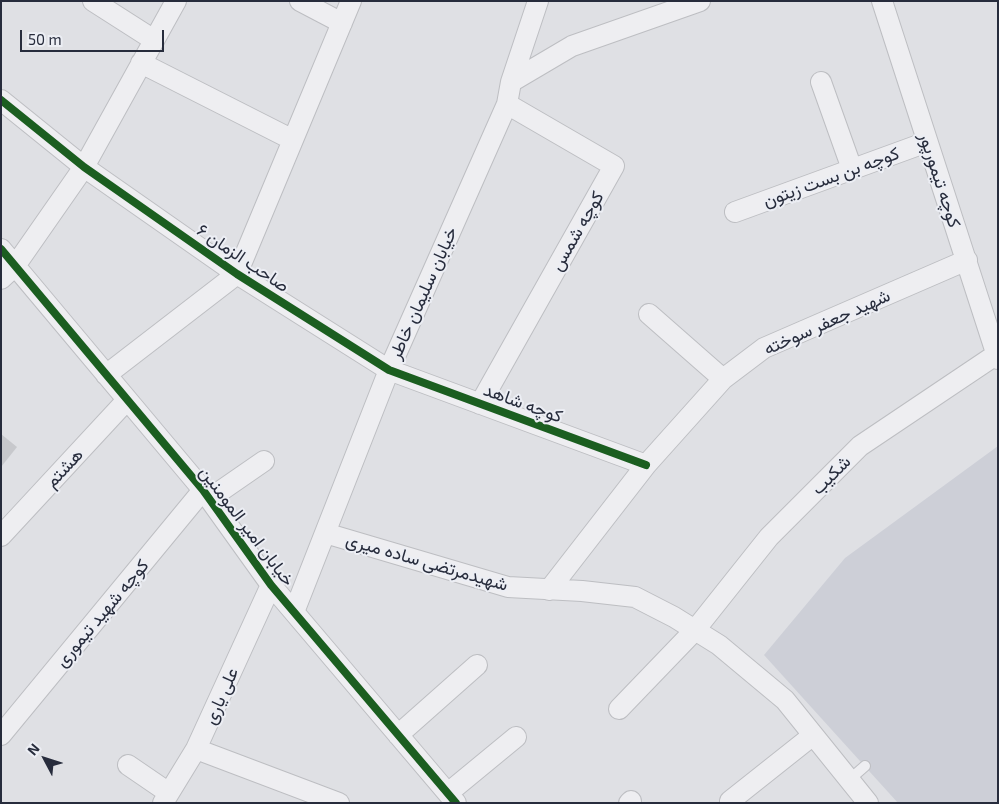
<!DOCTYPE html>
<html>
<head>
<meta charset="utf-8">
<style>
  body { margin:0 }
  #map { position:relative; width:999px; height:804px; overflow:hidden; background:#dfe0e4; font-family:"Exo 2",sans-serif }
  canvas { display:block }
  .frame { position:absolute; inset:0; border:2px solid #272c3c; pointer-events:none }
  .north { position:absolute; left:20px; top:734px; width:50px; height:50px; -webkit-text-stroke:4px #eceef4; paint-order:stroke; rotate:310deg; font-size:14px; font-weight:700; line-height:20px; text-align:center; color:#272c3c }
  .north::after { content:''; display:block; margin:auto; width:18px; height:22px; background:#272c3c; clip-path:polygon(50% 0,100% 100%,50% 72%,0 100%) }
  .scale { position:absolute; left:20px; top:30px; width:144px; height:22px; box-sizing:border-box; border:2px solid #272c3c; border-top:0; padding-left:6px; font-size:15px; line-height:18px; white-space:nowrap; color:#272c3c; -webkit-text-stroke:4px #eceef4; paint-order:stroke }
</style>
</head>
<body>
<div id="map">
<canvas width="999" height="804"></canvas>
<div class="frame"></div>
<div class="north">N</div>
<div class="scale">50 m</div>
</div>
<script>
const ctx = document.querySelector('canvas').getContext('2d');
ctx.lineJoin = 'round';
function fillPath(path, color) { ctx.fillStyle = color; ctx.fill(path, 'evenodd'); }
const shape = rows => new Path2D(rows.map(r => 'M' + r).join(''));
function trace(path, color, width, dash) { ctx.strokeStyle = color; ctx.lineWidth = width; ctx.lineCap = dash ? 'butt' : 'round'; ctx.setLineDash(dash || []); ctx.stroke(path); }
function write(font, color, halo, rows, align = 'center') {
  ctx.font = font + ' "Exo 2",Vazirmatn,sans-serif'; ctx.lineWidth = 4; ctx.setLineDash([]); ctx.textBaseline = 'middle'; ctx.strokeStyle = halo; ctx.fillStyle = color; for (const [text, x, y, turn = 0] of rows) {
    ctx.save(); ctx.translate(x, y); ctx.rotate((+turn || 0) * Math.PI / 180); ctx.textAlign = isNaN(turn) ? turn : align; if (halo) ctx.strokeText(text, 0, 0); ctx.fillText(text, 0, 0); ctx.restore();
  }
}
const built = shape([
  [998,446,998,803,898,803,764,655,845,558]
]);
const building = shape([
  [1,434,17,447,1,467]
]);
const service = shape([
  [849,780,865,766]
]);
const minor = shape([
  [93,1,154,40],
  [300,1,342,23],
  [882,1,998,359],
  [141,63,293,140],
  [511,82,572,46,700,1],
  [821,82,852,169],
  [1,100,84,167,237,274,389,370,646,465],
  [735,212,927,142],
  [1,249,203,490,271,585,456,803],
  [1,279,15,266,84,167,176,1],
  [649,314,723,379],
  [106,375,237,274,351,1],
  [480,404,614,166,507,104],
  [209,499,264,461],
  [325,533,508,587,582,591,635,597,674,617,719,645,785,700,868,803],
  [1,536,127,400],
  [549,590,646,465,723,379,764,348,967,260],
  [294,612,389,370,507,104,511,82,538,1],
  [619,709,695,630,769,537,860,446,997,354],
  [1,735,203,490],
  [398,735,477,665],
  [196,749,339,803],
  [128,765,169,793],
  [448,793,516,737],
  [730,801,812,736],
  [163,803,196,749,271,585],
  [629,803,631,801]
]);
const cycleway = shape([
  [1,100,84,167,237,274,389,370,646,465],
  [1,249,203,490,271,585,456,803]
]);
const streetNames = [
  ["کوچه بن بست زیتون",831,177,-20],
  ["کوچه تیمورپور",940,180,72],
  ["کوچه شمس",577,231,-60],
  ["صاحب الزمان ۶",243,258,34],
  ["خیابان سلیمان خاطر",423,293,-66],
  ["شهید جعفر سوخته",827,322,-24],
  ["کوچه شاهد",523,403,20],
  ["هشتم",64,468,-47],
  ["شکیب",831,475,-45],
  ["خیابان امیر المومنین",247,526,53],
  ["شهیدمرتضی ساده میری",427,562,16],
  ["کوچه شهید تیموری",102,613,-50],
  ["علی یاری",221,696,-66]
];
fillPath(built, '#cdcfd7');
fillPath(building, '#c7c8cc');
trace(service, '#bdbec2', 12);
trace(minor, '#bdbec2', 22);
trace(service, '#eeeef1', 10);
trace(minor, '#eeeef1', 20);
trace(cycleway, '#1b5e20', 8);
write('18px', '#272c3c', '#eceef4', streetNames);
</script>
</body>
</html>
